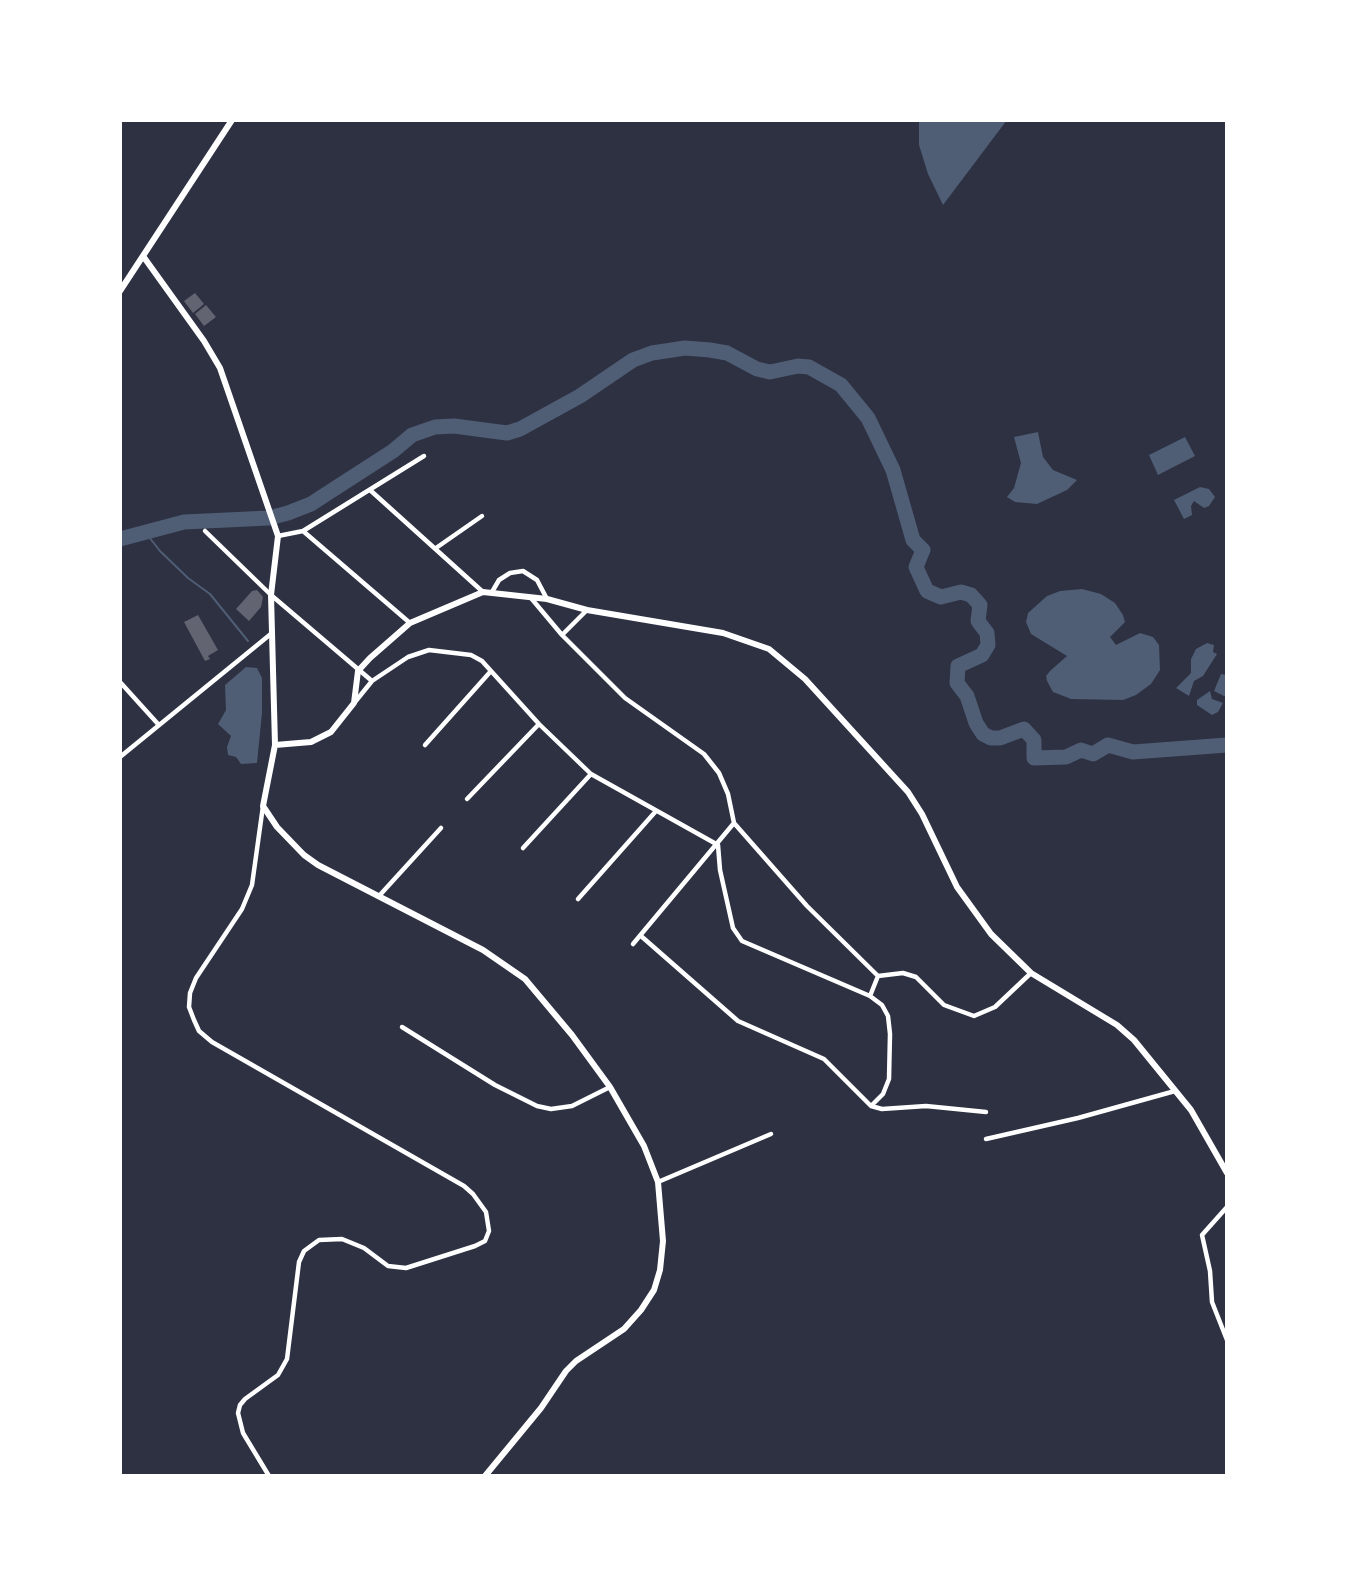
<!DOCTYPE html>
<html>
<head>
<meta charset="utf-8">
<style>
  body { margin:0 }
  #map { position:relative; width:1347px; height:1596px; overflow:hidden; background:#2d3142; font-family:"Work Sans",sans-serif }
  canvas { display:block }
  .frame { position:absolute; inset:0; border:122px solid #fff; pointer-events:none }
</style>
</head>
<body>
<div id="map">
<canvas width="1347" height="1596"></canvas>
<div class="frame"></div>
</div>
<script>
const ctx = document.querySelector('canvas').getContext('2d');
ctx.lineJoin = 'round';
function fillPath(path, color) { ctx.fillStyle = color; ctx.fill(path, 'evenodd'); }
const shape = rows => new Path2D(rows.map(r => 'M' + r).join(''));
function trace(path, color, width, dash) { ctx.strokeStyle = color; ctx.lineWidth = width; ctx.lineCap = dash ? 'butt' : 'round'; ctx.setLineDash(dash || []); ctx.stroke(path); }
const water = shape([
  [919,120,1007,120,943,205,928,174,919,145],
  [1038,432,1043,457,1053,470,1077,480,1067,490,1037,504,1015,502,1007,497,1014,488,1021,463,1014,437],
  [1185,437,1195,456,1158,475,1149,455],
  [1200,487,1209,489,1215,497,1209,506,1204,508,1194,501,1191,506,1192,515,1184,519,1174,500],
  [1082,589,1101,594,1115,603,1123,615,1125,622,1110,637,1116,645,1140,633,1153,637,1159,645,1160,670,1151,684,1136,695,1123,700,1071,699,1053,692,1047,681,1046,676,1050,671,1067,656,1031,634,1026,622,1028,613,1047,596,1060,591],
  [1207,643,1214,645,1213,652,1217,654,1203,676,1194,681,1189,696,1176,688,1191,673,1191,659,1196,649],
  [246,667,257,668,262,678,262,713,257,763,241,764,236,757,228,755,227,747,231,736,218,724,226,710,225,685],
  [1221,674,1227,675,1226,697,1214,691],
  [1210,691,1212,699,1223,703,1218,712,1212,715,1197,705,1197,700]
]);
const stream = shape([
  [149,532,149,537,160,551,188,578,210,594,248,641]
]);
const river = shape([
  [120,539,184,522,269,518,288,513,311,504,331,491,393,451,412,435,435,427,454,426,507,433,520,429,580,396,633,360,652,353,685,348,710,350,727,353,757,369,770,372,798,366,809,367,841,385,868,418,893,470,913,540,923,550,916,567,927,591,941,597,961,592,971,595,980,605,978,621,987,633,988,645,982,655,958,666,957,683,967,696,976,723,983,734,991,738,1000,738,1024,729,1034,740,1034,758,1066,757,1081,750,1093,754,1108,745,1133,752,1227,745]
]);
const building = shape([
  [195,293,204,304,193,313,184,301],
  [206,305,216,317,204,326,195,314],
  [257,590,263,597,261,607,249,621,236,609,252,591],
  [198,615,218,650,208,656,210,659,205,661,184,622]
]);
const minor = shape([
  [370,490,483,592],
  [205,531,271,595,372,681],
  [303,531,410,623],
  [278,536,303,531,424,456],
  [436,548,482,516],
  [492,592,499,580,510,573,523,571,537,580,547,599],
  [531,598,562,635,625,698,704,754,719,773,728,794,734,823,633,944],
  [562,635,587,610],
  [120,682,158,724],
  [355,702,372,681,408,657,429,650,471,655,482,661,539,724,591,774,718,845,720,870,733,928,742,941,870,996,882,1005,888,1016,890,1034,889,1079,883,1094,871,1106],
  [425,745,491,671],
  [120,757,272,633],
  [467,799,539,724],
  [263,806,252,885,242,909,196,978,190,993,189,1007,194,1020,199,1031,212,1042,464,1186,473,1194,486,1212,489,1231,485,1241,475,1246,406,1268,388,1266,364,1248,342,1239,319,1240,304,1251,299,1262,287,1359,278,1375,245,1399,240,1405,238,1413,243,1433,269,1476],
  [734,823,807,906,878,976,870,996],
  [523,848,591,774],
  [379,896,441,828],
  [578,899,656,811],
  [641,936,738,1021,824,1059,871,1106,882,1109,926,1106,986,1112],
  [878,976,903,973,916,977,944,1005,974,1016,995,1007,1031,973],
  [402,1027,495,1085,537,1106,551,1109,572,1106,610,1087],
  [986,1139,1078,1118,1175,1091],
  [658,1182,771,1134],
  [1227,1207,1202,1235,1210,1271,1212,1302,1227,1340]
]);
const tertiary = shape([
  [143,256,204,341,220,368,278,536,271,595,275,745,311,742,331,732,354,703,358,671,370,658,410,623,483,592,547,599,587,610,723,633,769,649,805,679,908,792,922,814,957,887,991,934,1031,973,1117,1025,1134,1040,1191,1110,1227,1173],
  [120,291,232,120],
  [275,745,263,806,277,827,304,855,318,865,483,950,525,979,572,1035,610,1087,644,1146,658,1182,663,1241,660,1270,654,1290,641,1310,624,1329,576,1361,566,1371,541,1408,485,1476]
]);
fillPath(water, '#4f5d75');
trace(stream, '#4f5d75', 2);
trace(river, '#4f5d75', 15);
fillPath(building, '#626471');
trace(minor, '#fff', 4.5);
trace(tertiary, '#fff', 6);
</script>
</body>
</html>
